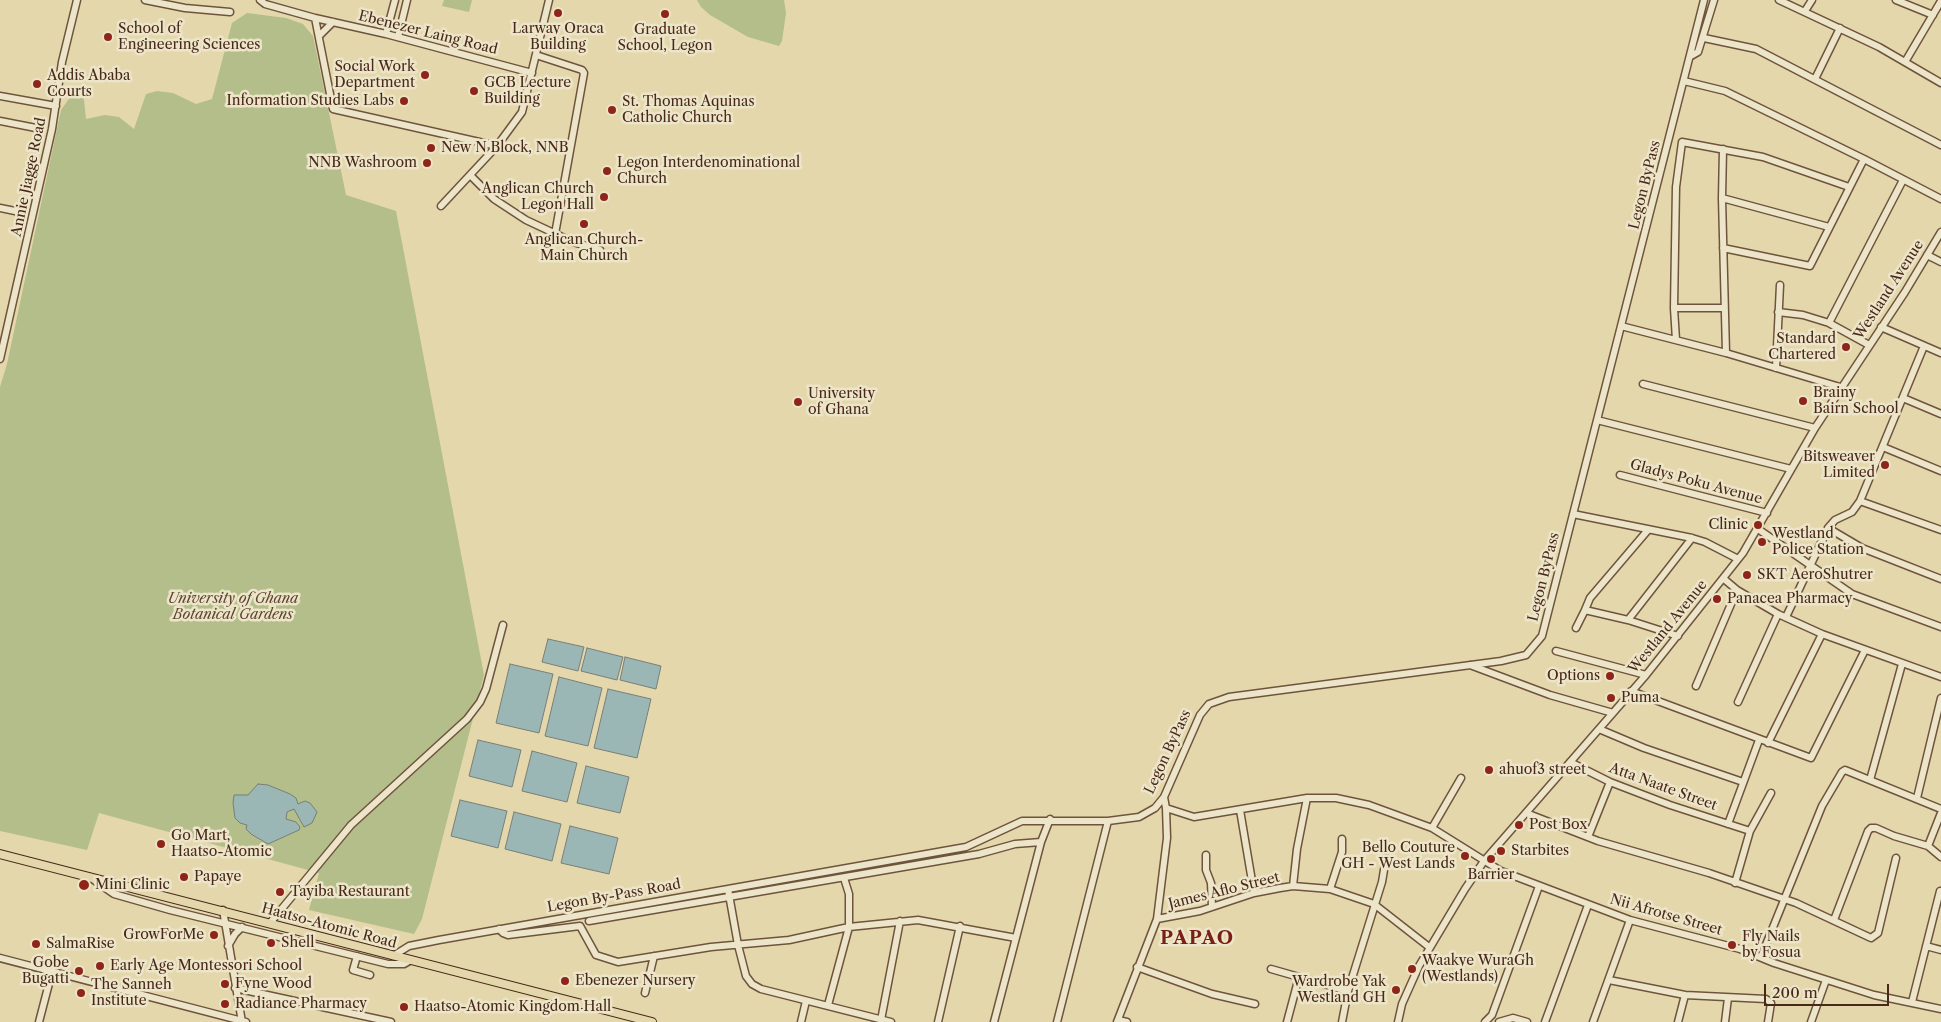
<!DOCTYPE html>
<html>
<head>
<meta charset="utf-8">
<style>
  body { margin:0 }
  #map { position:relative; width:1941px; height:1022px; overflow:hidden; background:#e4d7ac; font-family:"Libre Caslon Text",serif }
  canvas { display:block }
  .scale { position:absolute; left:1764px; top:984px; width:125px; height:22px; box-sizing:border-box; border:2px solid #482818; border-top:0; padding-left:6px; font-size:15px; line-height:18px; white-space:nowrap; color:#482818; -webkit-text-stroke:4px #ede5c9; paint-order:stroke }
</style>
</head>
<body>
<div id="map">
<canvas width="1941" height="1022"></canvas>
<div class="scale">200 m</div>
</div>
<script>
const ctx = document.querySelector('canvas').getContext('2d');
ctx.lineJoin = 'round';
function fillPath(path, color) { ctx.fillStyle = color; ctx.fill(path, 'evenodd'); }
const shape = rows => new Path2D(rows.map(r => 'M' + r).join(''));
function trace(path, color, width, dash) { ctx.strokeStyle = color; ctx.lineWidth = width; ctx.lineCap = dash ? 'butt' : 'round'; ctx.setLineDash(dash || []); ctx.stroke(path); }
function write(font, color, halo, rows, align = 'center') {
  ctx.font = font + ' "Libre Caslon Text",serif'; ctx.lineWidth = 5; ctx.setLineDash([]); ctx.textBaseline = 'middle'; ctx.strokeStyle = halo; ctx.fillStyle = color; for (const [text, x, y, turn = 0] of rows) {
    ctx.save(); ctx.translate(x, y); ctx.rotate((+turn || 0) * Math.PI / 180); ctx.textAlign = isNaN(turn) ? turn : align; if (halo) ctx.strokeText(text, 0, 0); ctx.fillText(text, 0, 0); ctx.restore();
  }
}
const green = shape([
  [444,0,472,0,469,12,442,6],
  [697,0,784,0,786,13,782,41,779,46,748,37,710,15,701,7],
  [247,13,286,18,303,24,313,36,346,195,396,211,484,675,422,919,414,934,309,910,319,873,99,813,87,850,0,831,0,387,7,364,61,110,78,86,83,91,86,119,105,115,119,117,134,129,146,94,157,91,173,93,196,104,212,99,232,23],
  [139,876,162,881,165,890,133,884,131,879]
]);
const water = shape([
  [548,639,584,647,578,671,542,662,548,639],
  [587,648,623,657,617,680,581,671,587,648],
  [625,657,661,666,656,689,620,680,625,657],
  [510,664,553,674,539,733,496,723,510,664],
  [559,677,602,688,588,746,545,736,559,677],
  [608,689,651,699,637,758,594,748,608,689],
  [478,740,521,750,512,787,469,776,478,740],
  [532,751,577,763,567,802,522,791,532,751],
  [586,766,629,777,620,813,577,803,586,766],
  [258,784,268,785,290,794,296,798,298,804,305,801,310,803,317,812,312,823,304,827,294,809,287,812,286,819,296,822,300,827,299,830,268,844,251,834,246,829,247,825,240,823,235,818,233,803,234,795,248,795,258,784],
  [460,800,507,811,498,848,451,836,460,800],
  [514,812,561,824,552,861,505,849,514,812],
  [570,826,618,838,609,874,561,863,570,826]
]);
const minor = shape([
  [145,0,185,8,230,12],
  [260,0,265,4,315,18,386,34,532,73],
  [1779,0,1879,47,1941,83],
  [1896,0,1933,15],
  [1805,11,1812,0],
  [315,18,333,109,497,146],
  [386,34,395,0],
  [319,36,333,22],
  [398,37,407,0],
  [1704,38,1756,49,1941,145],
  [536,55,582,70,584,73,555,234],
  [1691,56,1698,52,1714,0],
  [1905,62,1941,1],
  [1815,79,1840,28],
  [1684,81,1725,91,1864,159],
  [0,96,56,106],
  [0,121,36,128],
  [1723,149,1722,198,1726,353],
  [470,175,494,199,526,220,573,242,600,250],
  [1722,198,1829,227],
  [441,206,497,146,522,112,549,0],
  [0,208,20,212],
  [1723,248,1810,266,1864,159,1941,199],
  [1927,255,1941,262],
  [1674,308,1724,308],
  [1778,312,1803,315,1829,323,1869,345],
  [1829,323,1903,180],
  [1621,326,1726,353,1840,387],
  [1881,327,1941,353],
  [1676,340,1674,308,1676,187,1682,142,1763,157,1849,187],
  [0,359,52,129,62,62,77,0],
  [1776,368,1780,285],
  [1643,384,1815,428],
  [1903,398,1941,414],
  [1597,420,1791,469],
  [1883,447,1941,471],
  [1620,475,1767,513],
  [1860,501,1941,530],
  [1573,514,1692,538,1705,542,1738,559],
  [1828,528,1862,548,1941,579],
  [1758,529,1852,594,1941,627],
  [1724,579,1737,590,1778,614,1822,634,1941,677],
  [1585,610,1590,598,1648,530],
  [1786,617,1828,528,1835,520,1852,512,1860,501,1924,346],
  [1628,620,1692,538],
  [1576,628,1585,610,1628,620,1678,636],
  [1556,651,1646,675],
  [1470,665,1550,695,1613,713],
  [1696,686,1737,590],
  [1631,691,1811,758,1865,650],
  [1738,702,1778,614],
  [1599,729,1644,748,1743,782],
  [1768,743,1822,634],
  [1570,762,1610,782,1670,805,1750,831],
  [1870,780,1902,664],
  [1917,798,1941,698],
  [1166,808,1194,817,1307,798,1336,798,1369,805,1432,828,1501,871,1630,920,1740,949,1774,963,1874,995,1941,1009],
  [1240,810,1254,893],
  [1526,813,1598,841,1709,873,1796,903,1871,938,1878,933,1896,858],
  [1728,824,1759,740],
  [1432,828,1461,778],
  [1588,837,1610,782],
  [1928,846,1941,813],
  [1206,855,1206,870,1211,883,1212,907],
  [91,878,114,894,170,910,388,964,404,964,411,960],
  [1735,883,1750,831,1771,793],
  [1293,886,1297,849,1307,798],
  [728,889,738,945,746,976,752,984,761,989,891,1022],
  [1330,889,1342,852,1342,839],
  [223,910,242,1022],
  [1157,919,1200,911,1254,893,1280,888,1293,886,1330,889,1374,904,1429,947],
  [1834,920,1868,831,1871,828,1876,828,1894,836,1928,846,1941,857],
  [589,921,979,854,1015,844,1041,842],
  [270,923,351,825,467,719,480,702,486,689,503,625],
  [499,929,503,933,508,935,580,926,596,955,618,962,711,947,789,940,849,927,918,920,1016,938],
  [228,946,235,934,242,927],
  [1926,946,1941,950],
  [357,956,353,970,370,975],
  [393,956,409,946,439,940,966,847,1022,821,1108,821,1139,817,1155,808,1164,797,1200,715,1209,704,1229,697,1501,661,1526,655,1542,636,1704,0],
  [1761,957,1822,806,1842,772,1845,770,1941,809],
  [0,958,246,1022],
  [1137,967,1212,994,1255,1004],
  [1271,969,1348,991],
  [1609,980,1685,995,1766,999,1771,1003,1768,1022],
  [235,988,391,1022],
  [645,993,654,956],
  [1912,1002,1940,891],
  [828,1005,849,927,849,894,844,878],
  [881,1020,900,921],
  [1118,1020,1127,1022],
  [39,1022,52,972],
  [801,1022,806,1001],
  [938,1022,960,926],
  [994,1022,1041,842,1050,819],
  [1057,1022,1108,821],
  [1117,1022,1157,919,1167,838,1166,808,1164,797],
  [1287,1022,1299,977],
  [1342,1022,1348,991,1382,882,1386,858],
  [1398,1022,1402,1004,1419,966,1465,889,1484,861,1646,675,1743,553,1815,428,1905,292,1941,232],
  [1485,1022,1492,1015,1539,886],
  [1499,1022,1513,1018,1527,1022],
  [1545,1022,1588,905],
  [1593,1022,1630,920],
  [1678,1022,1685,995],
  [1725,1022,1728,998],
  [1811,1022,1826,980]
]);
const major = shape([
  [0,854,652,1022]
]);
const markers = [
  [558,13,5,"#8f2418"],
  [665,14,5,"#8f2418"],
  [108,37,5,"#8f2418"],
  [425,75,5,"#8f2418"],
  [37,84,5,"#8f2418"],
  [474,91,5,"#8f2418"],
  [404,101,5,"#8f2418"],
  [612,110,5,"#8f2418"],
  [431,148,5,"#8f2418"],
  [427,163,5,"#8f2418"],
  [607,171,5,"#8f2418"],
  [604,197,5,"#8f2418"],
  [584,224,5,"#8f2418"],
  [1846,347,5,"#8f2418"],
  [1803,401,5,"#8f2418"],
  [798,402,5,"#8f2418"],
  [1885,465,5,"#8f2418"],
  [1758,525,5,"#8f2418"],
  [1762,542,5,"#8f2418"],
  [1747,575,5,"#8f2418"],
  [1717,599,5,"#8f2418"],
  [1610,676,5,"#8f2418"],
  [1611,698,5,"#8f2418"],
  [1489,770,5,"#8f2418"],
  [1519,825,5,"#8f2418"],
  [161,844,5,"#8f2418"],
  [1501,851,5,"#8f2418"],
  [1465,856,5,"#8f2418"],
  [1491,859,5,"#8f2418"],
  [184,877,5,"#8f2418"],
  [84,885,6,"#8f2418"],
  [280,892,5,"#8f2418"],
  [214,935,5,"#8f2418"],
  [271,943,5,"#8f2418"],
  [36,944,5,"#8f2418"],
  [1732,945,5,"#8f2418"],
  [100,966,5,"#8f2418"],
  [1412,969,5,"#8f2418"],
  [79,971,5,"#8f2418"],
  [565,981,5,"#8f2418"],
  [225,984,5,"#8f2418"],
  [1396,990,5,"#8f2418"],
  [81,993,5,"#8f2418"],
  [225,1004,5,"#8f2418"],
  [404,1007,5,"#8f2418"]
];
const poiNames = [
  ["School of",118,29],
  ["Engineering Sciences",118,45],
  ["Larway Oraca",558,29,"center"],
  ["Building",558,45,"center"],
  ["Graduate",665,30,"center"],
  ["School, Legon",665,46,"center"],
  ["Social Work",415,67,"right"],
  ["Department",415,83,"right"],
  ["Addis Ababa",47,76],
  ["Courts",47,92],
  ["GCB Lecture",484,83],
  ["Building",484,99],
  ["Information Studies Labs",394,101,"right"],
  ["St. Thomas Aquinas",622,102],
  ["Catholic Church",622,118],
  ["New N Block, NNB",441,148],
  ["NNB Washroom",417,163,"right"],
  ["Legon Interdenominational",617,163],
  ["Church",617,179],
  ["Anglican Church",594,189,"right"],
  ["Legon Hall",594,205,"right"],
  ["Anglican Church-",584,240,"center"],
  ["Main Church",584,256,"center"],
  ["Standard",1836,339,"right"],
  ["Chartered",1836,355,"right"],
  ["Brainy",1813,393],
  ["Bairn School",1813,409],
  ["University",808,394],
  ["of Ghana",808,410],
  ["Bitsweaver",1875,457,"right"],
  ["Limited",1875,473,"right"],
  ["Clinic",1748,525,"right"],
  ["Westland",1772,534],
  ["Police Station",1772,550],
  ["SKT AeroShutrer",1757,575],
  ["Panacea Pharmacy",1727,599],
  ["Options",1600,676,"right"],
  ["Puma",1621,698],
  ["ahuof3 street",1499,770],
  ["Post Box",1529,825],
  ["Go Mart,",171,836],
  ["Haatso-Atomic",171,852],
  ["Bello Couture",1455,848,"right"],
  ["GH - West Lands",1455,864,"right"],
  ["Starbites",1511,851],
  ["Barrier",1491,875,"center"],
  ["Papaye",194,877],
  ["Mini Clinic",95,885],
  ["Tayiba Restaurant",290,892],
  ["GrowForMe",204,935,"right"],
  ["Fly Nails",1742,937],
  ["by Fosua",1742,953],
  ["Shell",281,943],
  ["SalmaRise",46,944],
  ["Waakye WuraGh",1422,961],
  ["(Westlands)",1422,977],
  ["Gobe",69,963,"right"],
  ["Bugatti",69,979,"right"],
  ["Early Age Montessori School",110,966],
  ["Ebenezer Nursery",575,981],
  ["Wardrobe Yak",1386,982,"right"],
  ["Westland GH",1386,998,"right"],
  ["Fyne Wood",235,984],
  ["The Sanneh",91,985],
  ["Institute",91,1001],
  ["Radiance Pharmacy",235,1004],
  ["Haatso-Atomic Kingdom Hall",414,1007]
];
const streetNames = [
  ["Ebenezer Laing Road",428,33,14],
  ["Annie Jiagge Road",29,177,-78],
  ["Legon ByPass",1645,185,-76],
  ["Westland Avenue",1889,290,-57],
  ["Gladys Poku Avenue",1696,482,15],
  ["Legon ByPass",1544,577,-76],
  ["Westland Avenue",1668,627,-51],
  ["Legon ByPass",1168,752,-65],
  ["Atta Naate Street",1663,787,20],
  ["James Aflo Street",1224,891,-14],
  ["Legon By-Pass Road",614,896,-10],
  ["Nii Afrotse Street",1666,915,16],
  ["Haatso-Atomic Road",329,926,15]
];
const parkNames = [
  ["University of Ghana",233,599],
  ["Botanical Gardens",233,615]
];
const districtNames = [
  ["PAPAO",1197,939]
];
fillPath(green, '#b3be8a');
fillPath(water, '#9bb7b5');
trace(water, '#7a7e76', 1);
trace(minor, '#6f543d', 9);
trace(major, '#482818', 10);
trace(minor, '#ede5c9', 6);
trace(major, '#e4d7ac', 8);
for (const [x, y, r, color] of markers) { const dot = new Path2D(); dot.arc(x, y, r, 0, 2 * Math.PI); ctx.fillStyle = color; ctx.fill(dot); trace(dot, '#ede5c9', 2); }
write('14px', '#482818', '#ede5c9', poiNames, 'left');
write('14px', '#482818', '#ede5c9', streetNames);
write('italic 14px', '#5d462f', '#ede5c9', parkNames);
ctx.letterSpacing = '1px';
write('bold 19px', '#7a1f14', '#ede5c9', districtNames);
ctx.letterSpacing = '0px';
</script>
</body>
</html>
